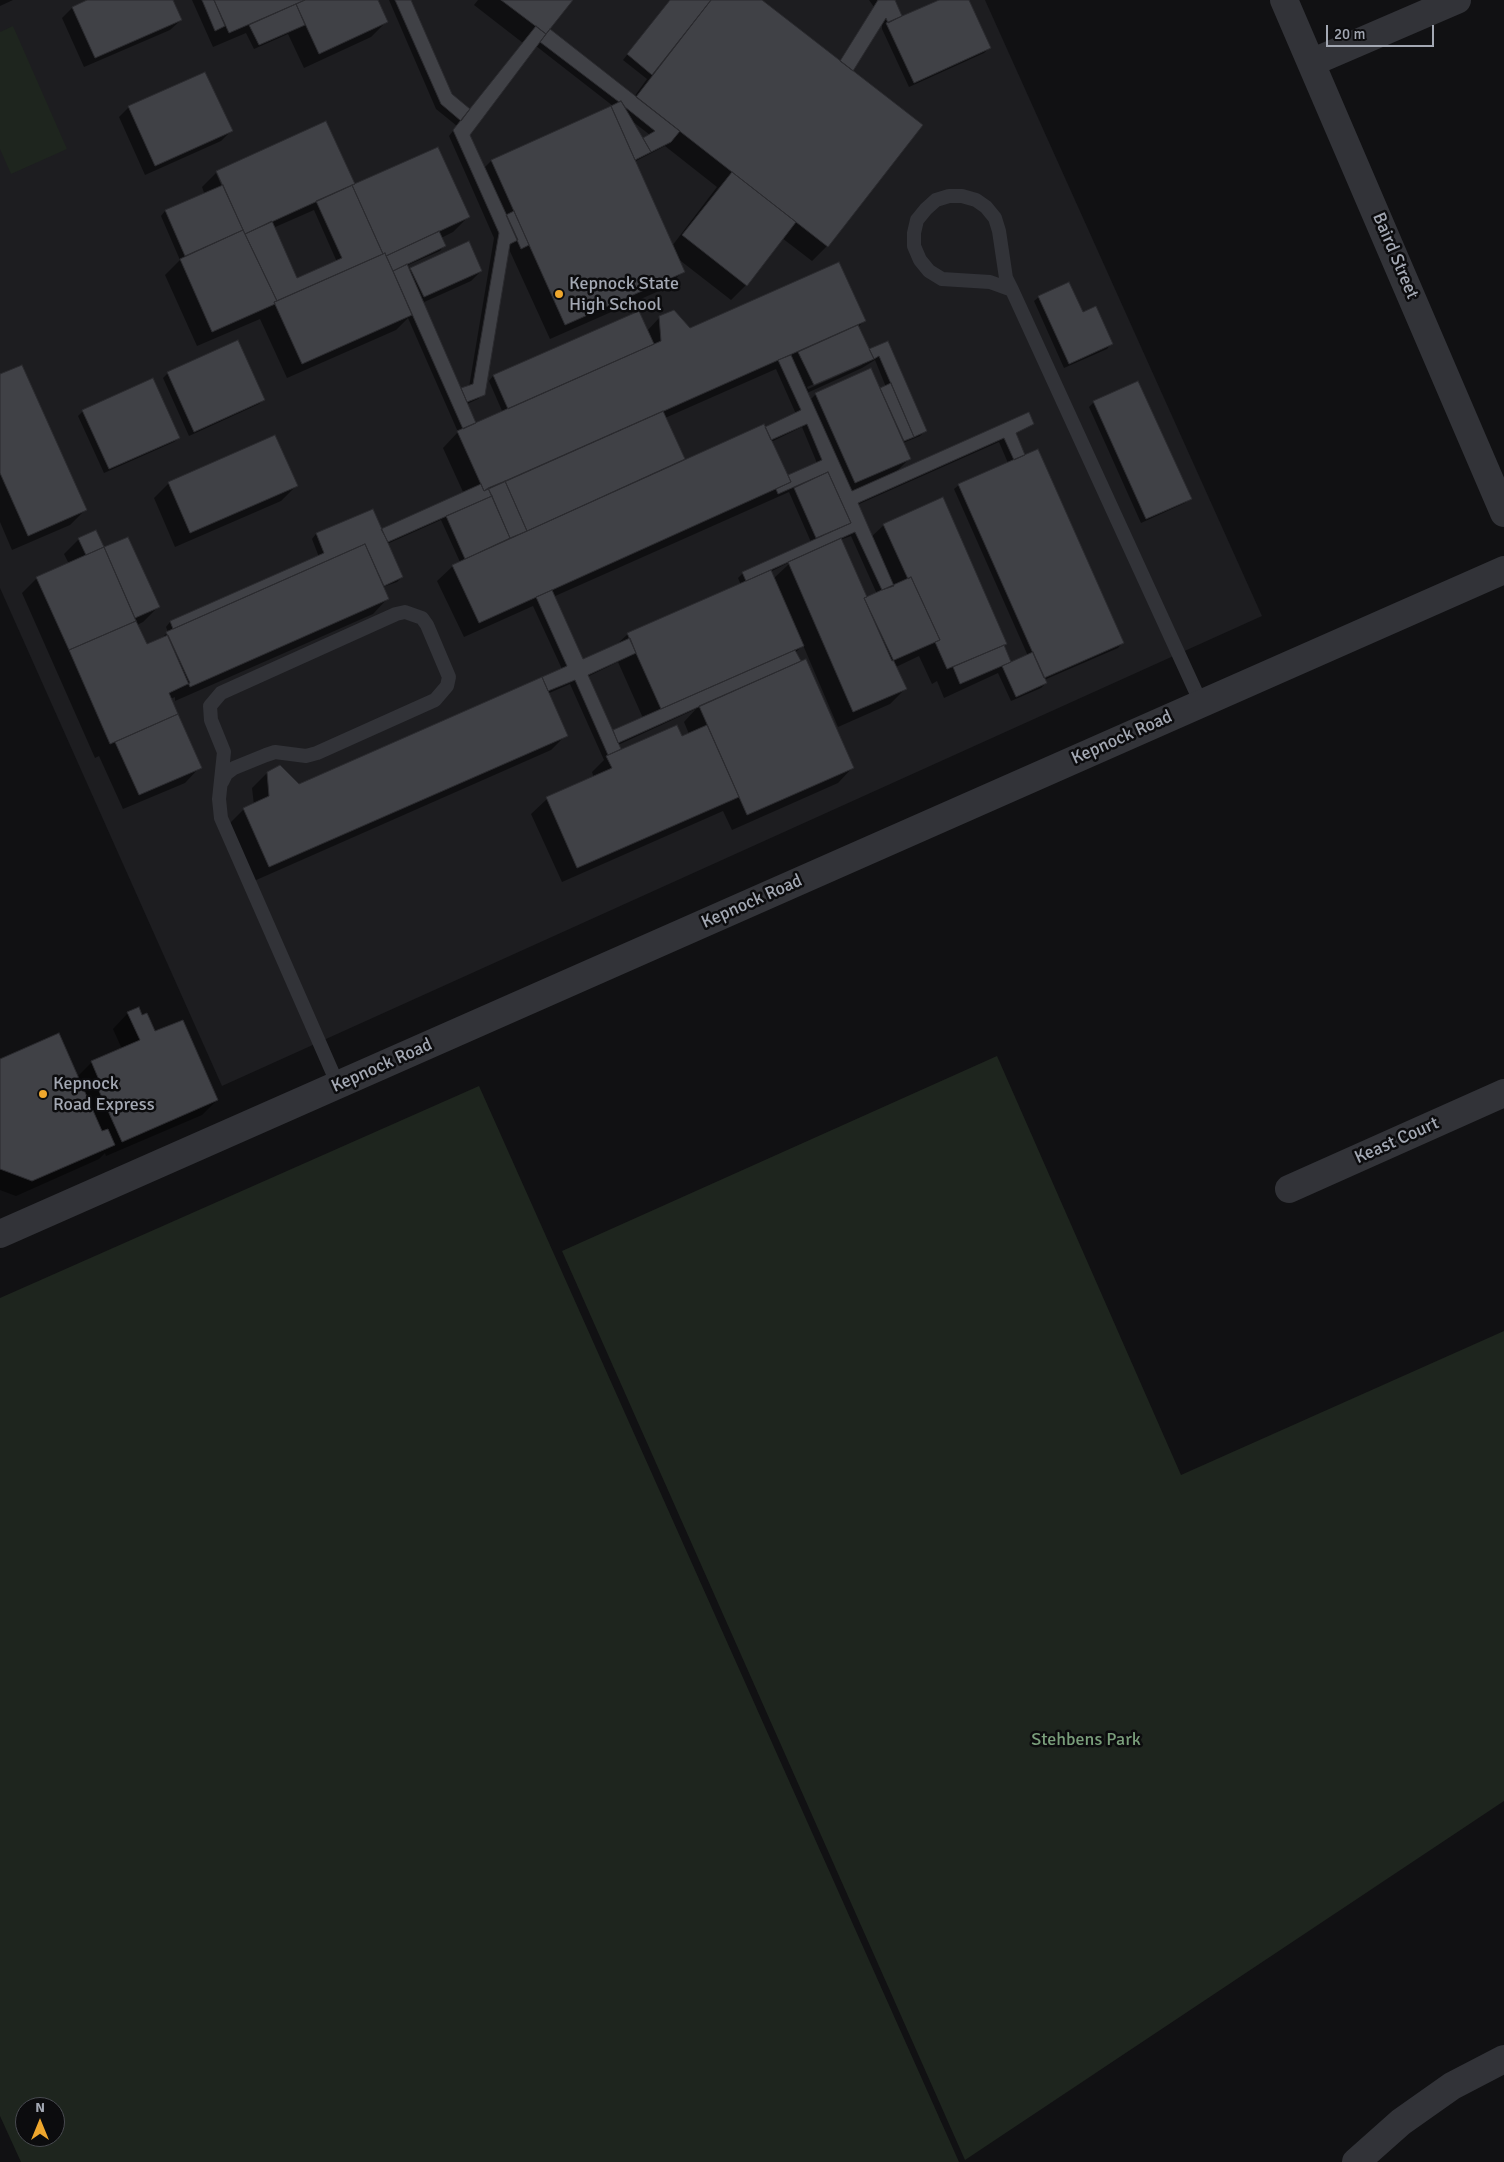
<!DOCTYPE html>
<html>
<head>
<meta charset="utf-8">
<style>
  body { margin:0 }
  #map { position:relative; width:1504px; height:2162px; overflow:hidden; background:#111113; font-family:Signika,sans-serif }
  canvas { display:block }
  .north { position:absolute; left:15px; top:2097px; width:50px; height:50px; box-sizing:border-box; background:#0c0c0e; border:1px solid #484a50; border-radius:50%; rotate:0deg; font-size:14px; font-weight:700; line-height:20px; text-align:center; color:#a3a8b3 }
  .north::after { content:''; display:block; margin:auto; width:18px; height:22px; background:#efa72d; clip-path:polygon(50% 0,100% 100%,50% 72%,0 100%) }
  .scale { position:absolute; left:1326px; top:25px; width:108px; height:22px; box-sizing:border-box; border:2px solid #a3a8b3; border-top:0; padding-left:6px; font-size:15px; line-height:18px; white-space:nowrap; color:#a3a8b3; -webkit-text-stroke:4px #0c0c0e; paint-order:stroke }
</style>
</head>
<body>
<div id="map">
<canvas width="1504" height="2162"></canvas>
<div class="north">N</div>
<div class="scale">20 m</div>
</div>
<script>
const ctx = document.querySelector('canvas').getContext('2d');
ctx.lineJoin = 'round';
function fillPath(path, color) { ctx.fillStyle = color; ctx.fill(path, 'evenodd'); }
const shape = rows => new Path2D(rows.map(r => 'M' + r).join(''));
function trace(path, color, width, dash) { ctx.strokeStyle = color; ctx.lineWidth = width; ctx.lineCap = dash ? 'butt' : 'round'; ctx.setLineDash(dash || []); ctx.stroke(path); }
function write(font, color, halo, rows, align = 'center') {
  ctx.font = font + ' Signika,sans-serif'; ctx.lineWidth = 5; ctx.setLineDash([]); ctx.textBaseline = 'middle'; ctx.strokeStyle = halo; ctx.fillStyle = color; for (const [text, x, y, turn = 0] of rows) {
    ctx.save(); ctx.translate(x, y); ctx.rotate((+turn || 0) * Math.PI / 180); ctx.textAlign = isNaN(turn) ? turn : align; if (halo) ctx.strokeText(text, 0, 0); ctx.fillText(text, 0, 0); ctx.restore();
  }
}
const built = shape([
  [0,0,985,0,1262,616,222,1086,0,588]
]);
const green = shape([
  [13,26,67,149,11,174,0,149,0,32],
  [997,1056,1181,1475,1504,1331,1504,1801,965,2160,562,1251],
  [479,1086,959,2162,21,2162,0,2116,0,1298],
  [25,2107,55,2107,55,2137,25,2137]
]);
const shadow = shape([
  [0,0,13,0,0,6],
  [91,0,172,0,181,20,170,30,84,67,62,18,72,8],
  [192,0,377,0,386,22,371,37,304,68,288,34,254,49,246,33,213,47],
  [389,0,410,0,451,94,469,110,523,43,474,5,478,0,571,0,549,29,634,97,647,79,623,60,670,0,760,0,839,62,874,7,869,0,893,0,902,18,942,0,967,0,989,48,984,53,909,87,882,29,882,22,852,71,922,126,827,246,812,261,782,238,746,285,731,300,677,258,683,271,668,287,550,339,508,247,483,394,478,399,467,404,476,425,503,413,489,381,493,376,638,313,647,331,660,317,673,311,690,330,839,264,864,321,857,328,869,351,887,342,925,431,920,436,903,443,910,458,895,473,1028,414,1033,424,1015,434,1025,456,1037,451,1122,643,1118,648,1044,680,1046,683,1041,688,1011,701,998,673,944,698,937,681,932,684,919,656,896,667,905,689,890,704,838,727,803,645,795,653,800,663,805,660,853,767,838,783,732,830,723,811,562,882,531,814,547,799,594,778,592,772,604,760,570,684,547,694,566,735,551,750,254,881,229,824,244,809,254,805,252,788,267,773,280,766,298,785,562,669,533,606,464,637,437,581,453,566,460,562,441,520,387,544,402,577,397,582,383,587,388,598,373,614,175,701,175,697,170,699,200,767,185,783,123,809,99,756,95,758,22,593,37,578,69,564,64,554,79,539,95,531,103,549,127,538,158,607,143,622,137,625,146,645,160,640,168,632,166,627,170,622,319,557,312,539,316,534,372,511,381,531,464,494,443,448,458,432,408,318,396,330,287,378,260,319,197,346,165,275,180,260,161,216,165,211,205,195,202,187,217,172,326,123,355,185,437,148,468,217,453,232,441,238,444,246,440,251,406,266,409,271,468,243,481,271,471,281,422,303,461,390,469,387,494,238,449,136,457,126,436,109],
  [536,46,613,106,491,161,484,168,469,135],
  [632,121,650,135,643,140],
  [665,146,717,187,672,246,634,162],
  [218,172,225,187,222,187,216,173],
  [314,210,337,262,297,280,273,228],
  [365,261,365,264,272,305,271,302],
  [875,360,886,387,879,389,871,370,816,394,810,400,807,393,862,368],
  [862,363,862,365,808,389,807,387],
  [776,369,796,414,765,429,763,425,685,461,665,418],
  [802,427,817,463,787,477,771,442],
  [999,442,1008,463,959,485,954,489,1028,656,1011,663,1003,646,1006,644,942,499,884,525,871,537,857,505],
  [789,492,811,542,743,573,738,578,741,585,628,634,616,645,583,661,553,597],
  [851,536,877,594,866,598,840,540],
  [788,563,789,564,773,579,770,572],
  [618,662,643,718,612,732,587,677],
  [696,709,684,722,689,734,681,738,676,726,621,751,618,745],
  [129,107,231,131,221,141,145,175,119,117],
  [1039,297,1082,313,1111,344,1107,349,1064,368,1034,301],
  [237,342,264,399,259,404,189,436,163,378,168,373],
  [0,376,85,510,70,525,12,550,0,522],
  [1094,402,1190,498,1185,503,1141,523,1089,407],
  [83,411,179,438,174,442,104,473,78,416],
  [169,483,296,486,281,501,175,547,154,498],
  [128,1013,142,1016,217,1100,202,1115,106,1156,105,1153,99,1159,16,1196,0,1190,0,1060,77,1077,92,1062,122,1049,113,1029]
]);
const building = shape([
  [87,0,173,0,182,20,95,58,72,7,87,0],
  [202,0,214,0,225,26,215,31,202,0],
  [214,0,305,0,229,33,214,0],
  [305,0,378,0,388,22,319,54,296,4,305,0],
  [395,0,411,0,452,94,470,109,461,121,441,104,395,0],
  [501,0,573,0,546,34,501,0],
  [670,0,711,0,652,75,627,54,670,0],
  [711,0,762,0,923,125,828,247,636,97,711,0],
  [878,0,895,0,902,16,888,23,886,18,853,71,840,61,878,0],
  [939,0,969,0,991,48,914,83,886,23,939,0],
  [296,4,305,25,259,45,249,25,296,4],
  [536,26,546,34,470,135,518,240,510,244,485,395,467,402,461,388,473,384,499,233,453,130,536,26],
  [550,29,680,131,671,142,651,152,643,138,655,131,625,107,621,101,619,102,540,42,550,29],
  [205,72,233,131,155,166,128,106,205,72],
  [621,101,651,152,635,160,611,106,621,101],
  [611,106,685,272,565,325,491,160,611,106],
  [326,121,355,184,245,234,216,171,326,121],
  [438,147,470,217,386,256,385,253,383,254,352,185,438,147],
  [732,172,796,222,747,286,682,235,732,172],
  [223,185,243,230,185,256,165,210,223,185],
  [352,185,383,254,277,301,245,234,272,221,297,278,342,258,316,201,352,185],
  [514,211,529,245,521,249,506,215,514,211],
  [243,230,277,301,274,302,275,304,212,332,180,259,243,230],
  [439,231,446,246,393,271,386,256,439,231],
  [469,241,482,271,424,297,410,268,469,241],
  [385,253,412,315,302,364,274,302,385,253],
  [839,262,866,321,484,491,457,431,661,341,659,316,674,310,690,328,839,262],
  [407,264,476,423,463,429,393,271,407,264],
  [1069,282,1083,312,1096,306,1113,344,1069,364,1038,296,1069,282],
  [639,311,654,344,508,409,493,375,639,311],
  [858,325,874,359,814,385,798,352,858,325],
  [238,340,265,400,194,432,167,372,238,340],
  [888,341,927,431,914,437,879,356,874,359,869,349,888,341],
  [791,355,852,491,1029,412,1034,424,1016,433,1025,455,1014,460,1004,438,858,503,894,586,882,590,855,532,746,581,742,572,851,523,828,472,778,494,776,489,791,482,788,475,822,460,807,424,771,440,765,427,801,410,778,360,791,355],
  [22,365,87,510,28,536,0,473,0,374,22,365],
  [871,368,911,459,855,483,815,393,871,368],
  [153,378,180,438,109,469,82,410,153,378],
  [1138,381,1192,499,1146,519,1093,401,1138,381],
  [891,383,914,437,904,441,880,388,891,383],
  [663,411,685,459,527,531,505,481,663,411],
  [764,424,791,482,479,623,452,565,764,424],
  [275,435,298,486,190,533,168,482,275,435],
  [1038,449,1124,643,1044,678,958,484,1038,449],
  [828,472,851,523,816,538,794,488,828,472],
  [505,481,527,531,510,538,488,488,505,481],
  [481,484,484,491,488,488,492,496,388,542,381,529,481,484],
  [492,496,510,538,465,559,446,516,492,496],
  [943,497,1007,644,947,669,935,642,940,640,911,577,908,579,883,524,943,497],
  [373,509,403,577,384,586,365,544,173,629,170,621,324,553,316,533,373,509],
  [96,530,104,547,86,555,78,538,96,530],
  [128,537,160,607,135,618,104,547,128,537],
  [841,538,867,597,864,598,907,689,853,712,788,562,841,538],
  [365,544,389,599,190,687,166,632,365,544],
  [104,547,136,621,69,650,36,577,104,547],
  [771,570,804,646,661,709,627,633,771,570],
  [911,577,940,640,892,661,864,598,911,577],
  [552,590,583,659,630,638,636,653,588,675,621,749,608,755,575,680,548,691,542,677,567,666,536,597,552,590],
  [136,621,147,644,168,635,190,683,169,693,178,714,110,744,69,650,136,621],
  [1004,645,1011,662,960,684,953,667,1004,645],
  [795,650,801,661,618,743,613,730,795,650],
  [1033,652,1047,683,1016,697,1002,666,1033,652],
  [806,659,854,768,747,815,699,706,806,659],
  [542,677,568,736,269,867,243,808,269,796,267,772,280,765,299,784,542,677],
  [178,714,202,768,139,795,115,742,178,714],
  [677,725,682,736,707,725,739,797,577,868,546,797,612,768,606,756,677,725],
  [139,1007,142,1015,147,1013,155,1031,183,1020,218,1100,122,1142,95,1082,99,1080,91,1061,140,1040,127,1012,139,1007],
  [59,1033,102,1131,108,1129,115,1145,32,1181,0,1169,0,1059,59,1033]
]);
const lane = shape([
  [949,196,962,196,976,200,986,207,995,218,999,231,1006,278,1012,290,990,282,942,279,929,271,920,260,914,246,914,233,917,220,926,209,936,200,949,196],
  [1012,290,1201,703],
  [222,782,226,774,234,768,266,755,275,752,306,756,317,753,435,700,447,686,449,677,427,625,422,618,405,612,396,614,221,693,210,706,211,720,224,752,219,799,221,818,338,1085]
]);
const street = shape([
  [1284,0,1504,513],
  [1313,62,1457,0],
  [1289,1189,1504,1093],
  [0,1234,1504,570],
  [1356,2162,1401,2122,1452,2086,1504,2059]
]);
const markers = [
  [559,294,5,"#efa72d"],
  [43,1094,5,"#efa72d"]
];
const streetNames = [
  ["Baird Street",1395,256,67],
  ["Kepnock Road",1122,738,-24],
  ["Kepnock Road",752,902,-24],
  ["Kepnock Road",382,1066,-24],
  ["Keast Court",1397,1141,-24]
];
const poiNames = [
  ["Kepnock State",569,284],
  ["High School",569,305],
  ["Kepnock",53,1084],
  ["Road Express",53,1105]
];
const parkNames = [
  ["Stehbens Park",1086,1740]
];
fillPath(built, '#1d1d20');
fillPath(green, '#1e251e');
fillPath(shadow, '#0007');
fillPath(building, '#404146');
trace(building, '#2b2b2f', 1);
trace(lane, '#323338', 14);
trace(street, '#323338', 28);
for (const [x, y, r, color] of markers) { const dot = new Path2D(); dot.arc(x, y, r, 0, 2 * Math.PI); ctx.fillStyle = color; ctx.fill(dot); trace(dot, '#0c0c0e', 2); }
write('18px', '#a3a8b3', '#0c0c0e', streetNames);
write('18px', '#a3a8b3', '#0c0c0e', poiNames, 'left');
write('18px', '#7a9e7b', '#0c0c0e', parkNames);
</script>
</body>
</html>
